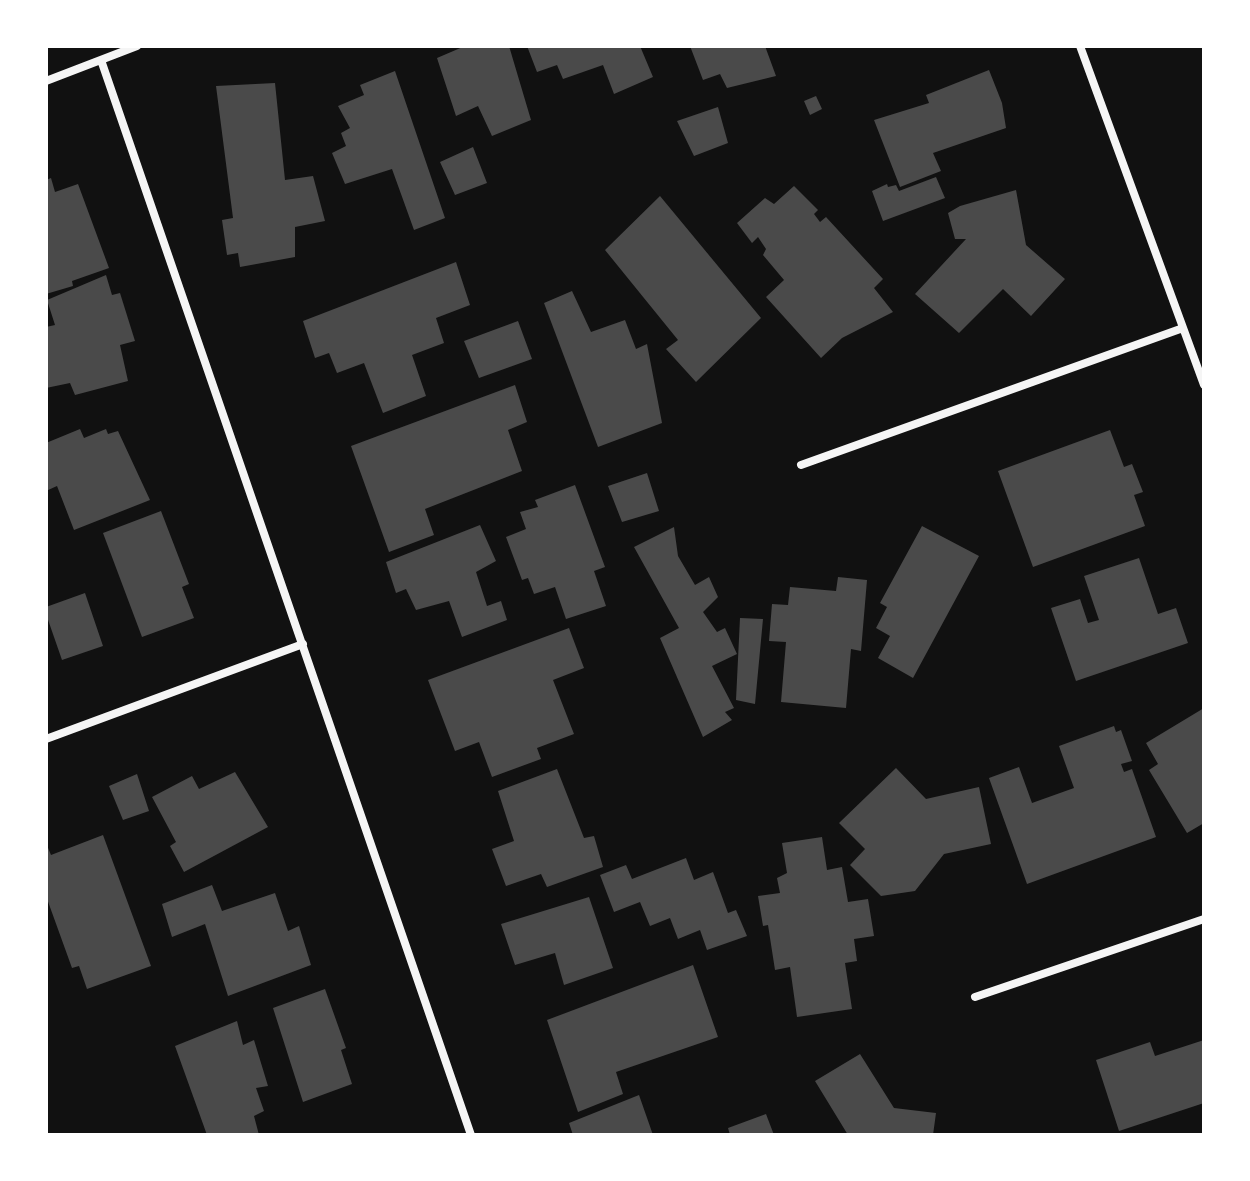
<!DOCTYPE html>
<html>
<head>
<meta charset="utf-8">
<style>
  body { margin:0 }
  #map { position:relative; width:1250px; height:1181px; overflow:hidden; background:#111; font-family:"IBM Plex Serif",serif }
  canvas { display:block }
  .frame { position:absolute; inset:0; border:48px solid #fff; pointer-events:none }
</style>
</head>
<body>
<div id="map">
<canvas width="1250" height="1181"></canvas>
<div class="frame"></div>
</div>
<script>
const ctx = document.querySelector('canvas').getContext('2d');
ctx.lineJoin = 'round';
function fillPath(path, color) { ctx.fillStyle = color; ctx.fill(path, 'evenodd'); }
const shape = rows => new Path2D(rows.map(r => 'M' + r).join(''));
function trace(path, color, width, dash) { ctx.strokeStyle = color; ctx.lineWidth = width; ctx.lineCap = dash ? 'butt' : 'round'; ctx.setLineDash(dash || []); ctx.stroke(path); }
const building = shape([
  [465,46,509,46,531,120,492,136,478,106,456,116,437,58],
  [527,46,640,46,653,77,614,94,603,65,563,79,557,65,537,72],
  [690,46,765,46,776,76,727,88,720,74,703,80],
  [989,70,1002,103,1006,128,933,153,941,171,900,187,874,120,929,103,926,95],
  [395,71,445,218,414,230,392,169,345,184,332,153,346,146,341,133,350,128,338,106,364,95,360,85],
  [275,83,285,180,313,176,325,221,295,227,295,257,240,267,238,253,227,255,222,220,233,218,216,86],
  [816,96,822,109,810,115,804,101],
  [718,107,728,143,694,156,677,121],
  [473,147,487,183,455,195,440,162],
  [936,177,945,198,883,221,872,191,887,184,888,187,896,185,899,191],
  [51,178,55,192,78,184,109,268,72,281,73,286,46,294,46,180],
  [794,186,818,210,814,214,820,222,826,217,883,279,874,288,893,312,842,338,821,358,766,297,784,280,763,255,766,249,758,237,752,243,737,223,765,198,774,204],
  [1016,190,1026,245,1065,279,1031,316,1003,289,959,333,915,294,966,239,955,239,948,213,960,206],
  [660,196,761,318,696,382,666,349,678,340,605,250],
  [456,262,470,305,436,318,444,343,412,355,426,396,383,413,364,363,337,373,329,353,315,358,303,321],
  [106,275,112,295,120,293,135,341,120,345,128,381,75,395,70,383,46,388,46,327,55,325,47,300],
  [572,291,591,332,625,320,636,349,647,344,662,423,598,447,544,303],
  [518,321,532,359,479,378,464,341],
  [515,385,527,422,508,430,522,471,425,509,434,535,389,552,351,446],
  [80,429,84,438,106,429,108,434,118,431,150,500,74,530,57,486,46,491,46,443],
  [1110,430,1124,467,1132,464,1143,492,1134,495,1145,526,1033,567,998,471],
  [647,473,659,511,622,522,608,486],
  [575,485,605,567,594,571,606,606,566,619,555,587,534,594,528,578,522,580,506,537,526,529,520,512,538,507,535,500],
  [161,511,189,584,182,587,194,618,142,637,103,533],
  [480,525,496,561,476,572,487,606,501,601,507,620,462,637,449,601,416,610,406,589,396,593,386,562],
  [922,526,979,556,913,678,878,658,890,636,876,628,887,607,880,603],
  [674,527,678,556,695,585,709,577,718,597,703,612,717,632,725,628,737,654,712,666,734,708,725,712,732,720,703,737,660,638,679,628,634,547],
  [1139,558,1158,614,1176,608,1188,643,1076,681,1051,608,1080,599,1088,623,1099,620,1084,576],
  [838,577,867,580,861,651,851,649,846,708,781,702,786,642,769,641,772,604,788,605,790,587,836,591],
  [85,593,103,646,62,660,46,614,46,607],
  [740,618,763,619,755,704,736,700],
  [569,628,584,668,553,680,574,734,537,748,541,759,492,777,479,742,455,751,428,680],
  [1204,708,1204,823,1187,833,1149,770,1158,764,1146,743],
  [1114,726,1116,732,1121,730,1132,761,1121,764,1124,772,1132,769,1156,837,1027,884,989,778,1019,767,1032,803,1074,788,1059,746],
  [896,768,926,799,979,787,991,844,944,854,915,891,881,896,850,865,865,849,839,823],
  [557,769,584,838,594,836,603,867,547,887,541,874,506,886,492,849,514,841,498,791],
  [235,772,268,827,184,872,170,846,176,842,152,797,192,776,199,789],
  [137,774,149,811,123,820,109,786],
  [103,835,151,966,87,989,79,966,72,968,46,896,46,843,51,855],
  [822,837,827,870,842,867,848,902,868,899,874,936,854,939,857,961,845,963,852,1009,797,1017,790,967,775,970,768,925,763,926,758,896,780,893,777,878,787,873,782,843],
  [686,858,694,880,713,872,728,913,736,910,747,936,707,950,700,930,678,939,670,918,650,926,640,902,614,912,600,875,626,865,632,879],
  [212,885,222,911,275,893,288,931,299,926,311,965,228,996,205,924,172,937,162,904],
  [589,897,613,968,564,985,555,953,515,965,501,924],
  [693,965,718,1037,616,1072,623,1094,578,1112,547,1020],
  [325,989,346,1048,341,1050,352,1084,303,1102,273,1008],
  [237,1021,243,1045,254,1040,268,1086,256,1088,264,1111,254,1116,259,1135,207,1135,175,1046],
  [1204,1040,1204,1103,1119,1131,1096,1060,1150,1042,1155,1056],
  [860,1054,894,1108,936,1113,933,1135,848,1135,815,1081],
  [639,1095,653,1135,573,1135,569,1123],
  [766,1114,774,1135,730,1135,728,1128]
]);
const minor = shape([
  [1080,46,1204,385],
  [101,60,471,1135],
  [46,81,137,46],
  [801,465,1183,328],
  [46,739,303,644],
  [975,997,1204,919]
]);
fillPath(building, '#4a4a4a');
trace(minor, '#f5f5f5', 8);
</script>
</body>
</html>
